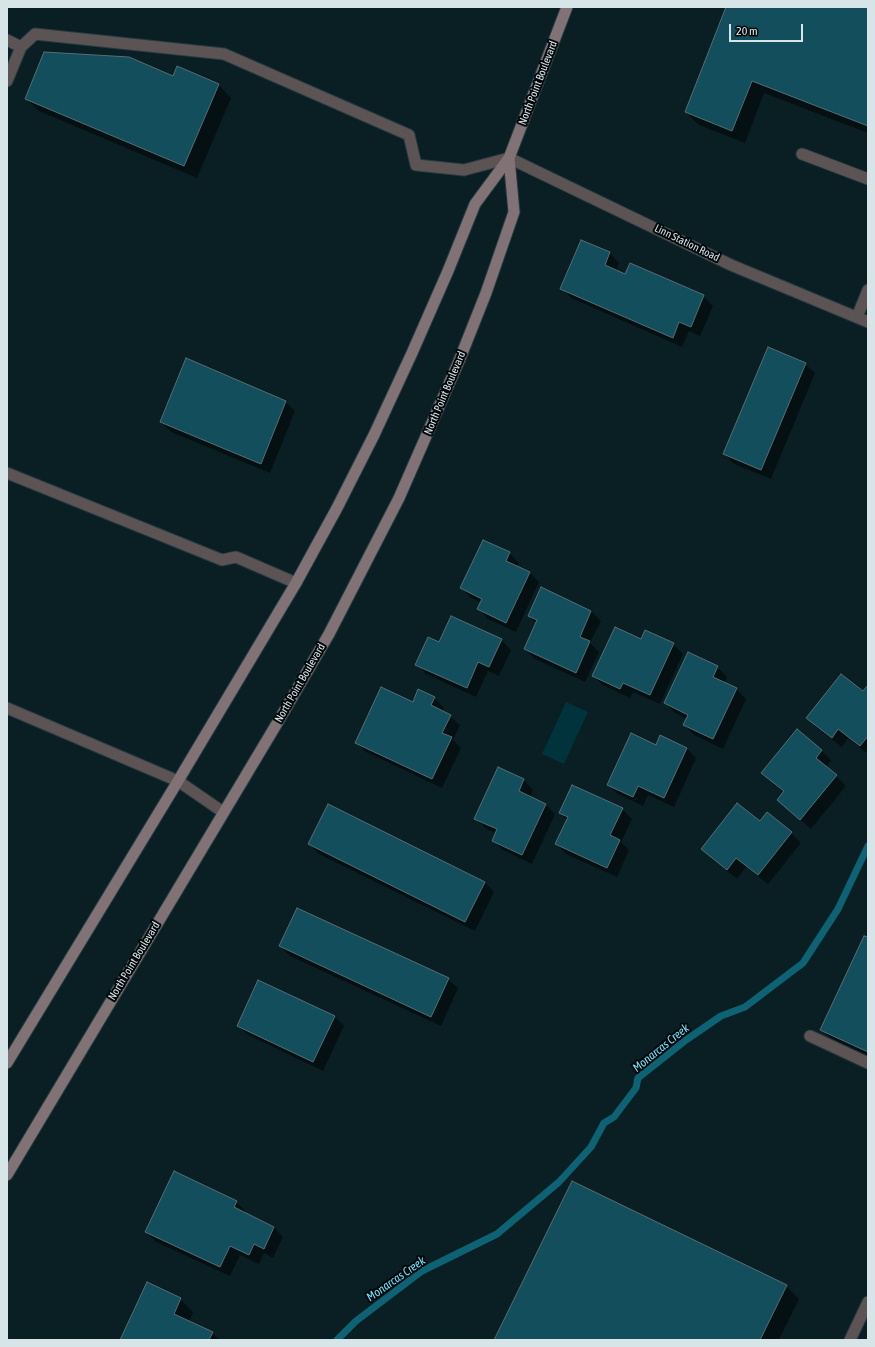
<!DOCTYPE html>
<html>
<head>
<meta charset="utf-8">
<style>
  body { margin:0 }
  #map { position:relative; width:875px; height:1347px; overflow:hidden; background:#0a1f24; font-family:"Asap Condensed",sans-serif }
  canvas { display:block }
  .frame { position:absolute; inset:0; border:8px solid #d8e5e8; pointer-events:none }
  .scale { position:absolute; left:729px; top:24px; width:74px; height:18px; box-sizing:border-box; border:2px solid #d8e5e8; border-top:0; padding-left:5px; font-size:12px; line-height:14px; white-space:nowrap; color:#d8e5e8; -webkit-text-stroke:3px #02080a; paint-order:stroke }
</style>
</head>
<body>
<div id="map">
<canvas width="875" height="1347"></canvas>
<div class="frame"></div>
<div class="scale">20 m</div>
</div>
<script>
const ctx = document.querySelector('canvas').getContext('2d');
ctx.lineJoin = 'round';
function fillPath(path, color) { ctx.fillStyle = color; ctx.fill(path, 'evenodd'); }
const shape = rows => new Path2D(rows.map(r => 'M' + r).join(''));
function trace(path, color, width, dash) { ctx.strokeStyle = color; ctx.lineWidth = width; ctx.lineCap = dash ? 'butt' : 'round'; ctx.setLineDash(dash || []); ctx.stroke(path); }
function write(font, color, halo, rows, align = 'center') {
  ctx.font = font + ' "Asap Condensed",sans-serif'; ctx.lineWidth = 4; ctx.setLineDash([]); ctx.textBaseline = 'middle'; ctx.strokeStyle = halo; ctx.fillStyle = color; for (const [text, x, y, turn = 0] of rows) {
    ctx.save(); ctx.translate(x, y); ctx.rotate((+turn || 0) * Math.PI / 180); ctx.textAlign = isNaN(turn) ? turn : align; if (halo) ctx.strokeText(text, 0, 0); ctx.fillText(text, 0, 0); ctx.restore();
  }
}
const green = shape([
  [566,702,588,712,564,764,542,754]
]);
const shadow = shape([
  [727,7,868,7,868,133,764,93,745,143,699,125,686,112],
  [173,77,219,85,231,98,197,178,39,111,26,99],
  [610,253,619,263,616,271,626,276,703,296,713,306,700,336,689,331,682,347,571,298,562,288],
  [805,364,815,373,771,479,734,464,724,454],
  [285,402,295,411,270,473,171,432,161,422],
  [509,553,519,563,517,567,530,573,539,582,516,632,488,619,479,609,482,603,471,598,461,588],
  [542,589,591,611,601,621,590,643,599,652,585,682,535,659,525,649,537,624,529,616],
  [501,640,511,650,499,676,488,671,476,697,426,674,417,664],
  [641,640,673,644,683,654,660,704,633,692,630,698,603,685,593,676],
  [717,667,727,677,724,684,736,689,746,699,723,749,694,735,684,725,687,719,675,713,665,703],
  [868,686,868,754,848,738,842,747,817,728,808,718,863,692],
  [434,698,444,708,442,712,450,716,460,725,453,740,461,748,442,788,366,752,356,742,413,703],
  [797,731,822,751,831,760,826,767,846,786,811,829,778,800,784,792,763,773],
  [657,746,687,749,696,758,674,807,648,795,643,806,618,794,608,785],
  [499,769,524,780,533,790,530,797,545,804,555,814,532,864,503,850,493,840,496,833,485,828,475,818],
  [328,805,485,883,494,892,475,931,319,854,309,844],
  [622,809,632,819,621,842,629,850,617,877,566,854,556,844,568,821,560,813],
  [767,814,791,833,801,843,768,884,746,867,737,879,712,859,703,849,760,823],
  [868,938,868,1056,831,1039,821,1029],
  [280,946,448,979,458,988,441,1026,290,956],
  [334,1016,344,1026,323,1071,248,1035,238,1026],
  [573,1182,786,1286,799,1299,779,1340,495,1340],
  [236,1202,246,1212,245,1214,274,1227,283,1237,273,1258,264,1253,259,1264,240,1255,230,1276,156,1242,146,1232],
  [180,1299,193,1312,189,1322,212,1333,220,1340,121,1340]
]);
const stream = shape([
  [337,1340,356,1321,422,1271,497,1234,559,1182,591,1147,604,1123,614,1117,636,1088,638,1078,686,1040,721,1016,745,1007,803,963,838,909,868,846]
]);
const building = shape([
  [726,7,868,7,868,126,752,81,732,131,685,112,726,7],
  [44,52,129,57,173,76,177,66,219,84,184,166,25,99,44,52],
  [581,240,610,252,605,265,625,274,630,263,704,295,691,327,679,322,673,338,560,289,581,240],
  [768,347,806,363,761,470,723,454,768,347],
  [186,358,286,401,261,464,160,422,186,358],
  [483,540,510,552,506,561,530,572,506,623,477,609,482,599,460,588,483,540],
  [541,587,591,611,580,637,590,641,576,673,524,649,537,620,528,616,541,587],
  [451,616,502,639,489,667,478,662,467,688,415,665,428,637,439,642,451,616],
  [615,627,641,639,645,630,674,643,650,695,623,683,620,689,592,676,615,627],
  [688,652,718,666,713,677,737,688,713,739,683,725,688,715,664,703,688,652],
  [841,674,863,691,868,685,868,736,860,746,838,729,832,738,806,718,841,674],
  [381,687,413,702,418,689,435,697,431,705,451,715,442,733,452,737,432,779,355,743,381,687],
  [797,729,822,750,816,758,837,775,800,820,777,800,784,791,761,773,797,729],
  [631,733,656,745,660,735,687,748,664,798,638,786,633,797,607,785,631,733],
  [498,767,524,779,519,791,546,804,522,855,492,841,497,829,474,819,498,767],
  [572,785,623,808,610,835,620,840,607,868,555,844,568,817,559,813,572,785],
  [737,803,760,821,767,812,792,832,758,875,736,858,727,870,701,849,737,803],
  [328,804,485,882,465,922,308,844,328,804],
  [297,908,449,978,431,1017,279,946,297,908],
  [864,936,868,937,868,1052,820,1030,864,936],
  [258,980,335,1016,313,1062,237,1026,258,980],
  [174,1171,237,1201,234,1207,274,1227,264,1249,254,1244,249,1255,230,1246,220,1267,145,1232,174,1171],
  [572,1181,787,1285,760,1340,494,1340,572,1181],
  [147,1282,181,1298,174,1314,213,1332,209,1340,120,1340,147,1282]
]);
const service = shape([
  [7,40,21,47,7,81],
  [21,47,35,34,224,54,409,135,416,165,464,170,509,158],
  [802,154,868,179],
  [857,317,868,290],
  [7,473,222,560,236,557,296,583],
  [7,708,178,781,223,812],
  [810,1036,868,1063]
]);
const minor = shape([
  [509,158,731,265,868,322],
  [850,1340,868,1302]
]);
const secondary = shape([
  [7,1063,178,781,296,583,337,508,374,435,412,353,448,271,475,204,509,158,567,7],
  [7,1175,279,720,329,634,399,498,459,361,486,293,514,212,509,158]
]);
const streetNames = [
  ["North Point Boulevard",538,83,-69],
  ["Linn Station Road",687,243,26],
  ["North Point Boulevard",445,393,-67],
  ["North Point Boulevard",300,683,-60],
  ["North Point Boulevard",134,961,-59]
];
const waterNames = [
  ["Monarcas Creek",661,1048,-39],
  ["Monarcas Creek",396,1279,-35]
];
fillPath(green, '#01333d');
fillPath(shadow, '#0007');
trace(stream, '#0d6373', 7);
fillPath(building, '#124e5b');
trace(building, '#576e74', 1);
trace(service, '#273b3f', 13);
trace(minor, '#273b3f', 13);
trace(secondary, '#273b3f', 13);
trace(service, '#5c5355', 11);
trace(minor, '#5c5355', 11);
trace(secondary, '#817276', 11);
write('11px', '#d8e5e8', '#02080a', streetNames);
write('italic 12px', '#73e3fd', '#02080a', waterNames);
</script>
</body>
</html>
